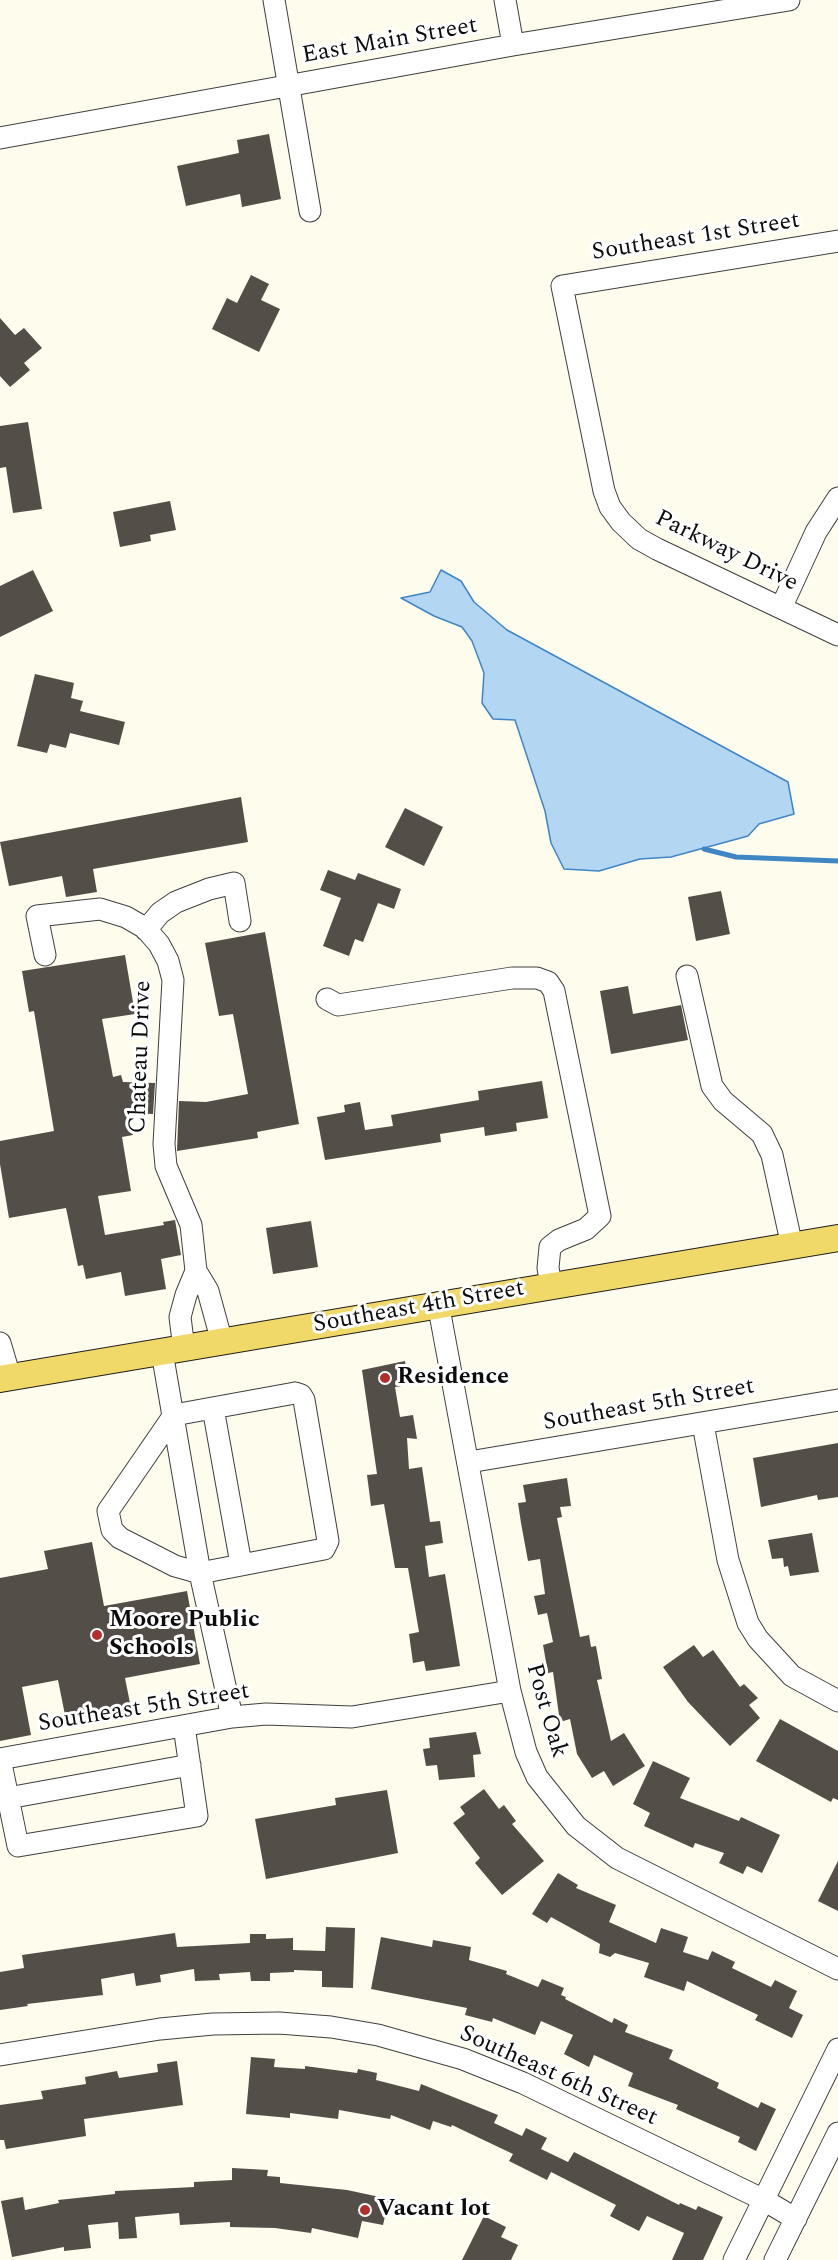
<!DOCTYPE html>
<html>
<head>
<meta charset="utf-8">
<style>
  body { margin:0 }
  canvas { display:block; background:#fefcec }
</style>
</head>
<body>
<canvas width="838" height="2260"></canvas>
<script>
const ctx = document.querySelector('canvas').getContext('2d');
ctx.lineJoin = 'round';
function fillPath(path, color) { ctx.fillStyle = color; ctx.fill(path, 'evenodd'); }
const shape = rows => new Path2D(rows.map(r => 'M' + r).join(''));
function trace(path, color, width, dash) { ctx.strokeStyle = color; ctx.lineWidth = width; ctx.lineCap = dash ? 'butt' : 'round'; ctx.setLineDash(dash || []); ctx.stroke(path); }
function write(font, color, halo, rows, align = 'center') {
  ctx.font = font + ' Spectral,serif'; ctx.lineWidth = 6; ctx.setLineDash([]); ctx.textBaseline = 'middle'; ctx.strokeStyle = halo; ctx.fillStyle = color; for (const [text, x, y, turn = 0] of rows) {
    ctx.save(); ctx.translate(x, y); ctx.rotate((+turn || 0) * Math.PI / 180); ctx.textAlign = isNaN(turn) ? turn : align; if (halo) ctx.strokeText(text, 0, 0); ctx.fillText(text, 0, 0); ctx.restore();
  }
}
const water = shape([
  [441,570,461,581,474,602,507,630,788,782,794,814,759,824,748,836,671,857,640,859,599,871,564,869,551,843,545,811,515,720,493,719,482,703,484,673,472,641,462,627,434,616,401,598,430,592,441,570]
]);
const stream = shape([
  [704,849,736,857,838,861]
]);
const building = shape([
  [269,134,281,199,242,207,240,194,186,206,177,166,239,153,237,140],
  [251,275,269,284,261,300,280,309,259,352,212,329,227,298,237,303],
  [0,318,15,335,24,328,42,348,24,363,30,370,10,387,0,376],
  [28,422,42,509,13,513,6,467,0,468,0,426],
  [170,501,176,530,150,535,151,541,120,547,113,512],
  [33,570,53,611,0,637,0,586],
  [35,674,74,683,71,698,83,701,80,711,125,722,119,745,70,733,66,748,50,744,47,753,17,746],
  [241,797,248,842,93,869,97,892,66,897,62,876,9,886,0,842],
  [405,808,443,827,424,866,385,847],
  [328,870,355,880,358,873,401,889,394,909,378,903,363,942,355,939,349,956,323,946,341,898,320,890],
  [721,891,730,934,696,941,688,897],
  [265,932,299,1124,257,1132,258,1138,177,1151,179,1101,206,1102,248,1094,233,1014,219,1016,205,943],
  [125,955,135,1014,102,1019,113,1077,121,1075,123,1082,155,1083,153,1114,128,1113,133,1135,122,1137,131,1191,98,1196,105,1235,164,1225,163,1222,175,1220,181,1255,161,1259,166,1289,125,1296,121,1272,86,1279,83,1265,78,1266,66,1208,9,1218,0,1164,0,1141,54,1131,34,1011,29,1012,22,971],
  [628,986,633,1014,681,1005,688,1040,611,1054,600,991],
  [542,1081,548,1118,516,1123,517,1131,485,1136,484,1127,440,1134,441,1142,325,1160,317,1117,345,1112,344,1105,360,1102,365,1130,393,1126,391,1115,479,1100,478,1091],
  [311,1221,318,1267,273,1274,266,1228],
  [405,1361,408,1385,395,1387,400,1417,413,1415,417,1439,407,1438,409,1469,422,1467,430,1522,440,1521,443,1543,425,1546,429,1577,445,1574,460,1666,426,1671,424,1661,413,1663,409,1634,419,1632,408,1568,395,1568,384,1504,371,1506,367,1475,377,1474,362,1370],
  [838,1443,838,1497,818,1500,817,1495,761,1507,753,1458],
  [567,1478,571,1506,560,1507,562,1517,557,1518,580,1637,589,1635,591,1647,596,1646,602,1679,597,1680,611,1741,624,1733,645,1766,613,1786,604,1771,592,1778,577,1754,570,1719,560,1722,553,1672,548,1673,543,1645,553,1642,547,1613,538,1615,534,1596,545,1594,540,1559,528,1561,521,1523,518,1503,526,1502,523,1485],
  [812,1533,819,1572,790,1576,788,1566,784,1567,783,1558,772,1559,768,1540],
  [92,1542,104,1606,187,1591,200,1664,125,1678,131,1708,66,1720,58,1680,22,1687,31,1735,0,1741,0,1578,48,1569,44,1551],
  [694,1645,703,1657,713,1650,740,1687,744,1684,758,1698,749,1705,760,1718,730,1746,688,1702,663,1667],
  [780,1719,838,1751,838,1800,833,1798,831,1802,756,1761],
  [476,1732,481,1754,473,1755,475,1777,439,1780,437,1765,426,1766,423,1749,430,1748,429,1738],
  [653,1761,690,1778,680,1798,739,1821,741,1817,780,1835,762,1873,747,1866,743,1874,719,1863,724,1853,695,1843,693,1848,644,1826,650,1813,633,1804],
  [484,1789,499,1809,504,1805,516,1821,512,1824,544,1861,502,1895,475,1863,480,1858,453,1823,465,1814,460,1807],
  [387,1790,398,1853,266,1879,255,1819,336,1805,335,1798],
  [838,1861,838,1911,818,1901],
  [558,1873,578,1885,576,1888,616,1905,609,1922,656,1943,661,1928,688,1937,683,1952,708,1960,712,1951,735,1962,732,1968,771,1987,775,1980,797,1991,789,2008,803,2015,792,2038,755,2020,758,2015,687,1981,684,1991,644,1977,649,1963,615,1953,610,1957,599,1953,600,1944,551,1917,547,1923,532,1914],
  [326,1927,355,1928,353,1988,322,1987,322,1971,294,1970,294,1972,270,1973,270,1981,251,1981,250,1972,219,1974,220,1980,195,1981,194,1969,160,1975,161,1982,136,1986,134,1973,101,1979,103,1995,27,2004,28,2006,0,2010,0,1972,24,1968,22,1955,175,1933,177,1947,250,1943,250,1934,266,1934,266,1939,293,1938,293,1950,325,1951],
  [381,1937,432,1947,433,1940,471,1947,469,1960,507,1971,506,1974,538,1987,542,1979,564,1988,561,1995,566,1997,565,1999,612,2023,614,2018,628,2025,625,2032,673,2050,669,2059,719,2083,717,2088,758,2108,761,2102,776,2109,756,2151,738,2142,740,2137,676,2109,678,2105,628,2086,633,2073,594,2055,589,2067,564,2054,573,2035,541,2021,535,2035,493,2018,492,2022,465,2015,467,2008,371,1989],
  [251,2057,275,2059,274,2067,305,2069,305,2066,357,2073,358,2069,377,2073,376,2080,419,2091,421,2084,498,2115,494,2123,522,2136,526,2128,547,2138,541,2149,568,2162,574,2152,679,2205,680,2203,696,2210,698,2206,723,2217,703,2260,672,2260,684,2233,647,2216,639,2231,610,2216,616,2205,551,2172,547,2180,509,2161,513,2154,452,2125,451,2127,433,2121,430,2130,391,2115,390,2119,339,2110,338,2119,290,2113,290,2118,246,2114],
  [177,2061,183,2105,84,2119,86,2136,6,2149,4,2140,0,2140,0,2105,43,2099,41,2091,86,2084,85,2077,117,2071,119,2078,158,2072,157,2064],
  [232,2168,268,2170,267,2176,280,2177,280,2183,347,2190,389,2199,383,2225,362,2221,358,2238,312,2228,311,2233,275,2228,230,2227,230,2222,180,2225,179,2213,135,2217,137,2238,119,2239,118,2222,88,2225,91,2248,64,2251,64,2247,12,2257,1,2201,23,2197,25,2210,59,2203,58,2200,115,2194,115,2191,194,2187,194,2182,232,2180],
  [484,2216,506,2227,501,2237,518,2245,511,2260,462,2260]
]);
const minor = shape([
  [274,0,310,211],
  [505,0,513,45],
  [0,138,513,45,789,0],
  [838,241,562,286,604,491,610,507,621,522,639,539,657,549,838,635],
  [781,608,816,532,838,498],
  [146,930,160,913,176,902,209,889,234,883,240,921],
  [45,955,37,916,100,909,126,917,145,928,159,944,168,961,173,980,164,1144,166,1166,191,1225,196,1271,208,1291,222,1342],
  [687,976,712,1086,723,1101,762,1134,772,1155,792,1246],
  [327,999,338,1005,512,978,537,978,548,982,554,991,600,1216,586,1229,559,1240,550,1247,548,1268,551,1285],
  [438,1303,510,1691,526,1752,537,1777,576,1826,617,1858,838,1969],
  [0,1343,10,1377],
  [184,1349,180,1317,186,1295,196,1271],
  [162,1352,200,1573,232,1717],
  [295,1393,301,1395,304,1400,328,1541,324,1549,200,1573,175,1566,120,1538,112,1530,108,1511,174,1415,295,1393],
  [213,1408,241,1564],
  [703,1424,728,1560,748,1623,758,1639,792,1676,838,1701],
  [469,1462,838,1400],
  [0,1759,232,1717,266,1714,352,1717,510,1691],
  [0,1759,18,1846,197,1816,184,1726],
  [8,1798,190,1765],
  [0,2055,160,2029,213,2024,279,2023,331,2027,378,2035,463,2059,523,2083,764,2200,796,2219],
  [734,2260,838,2049],
  [775,2260,838,2133]
]);
const major = shape([
  [0,1379,838,1238]
]);
const markers = [
  [385,1378,6,"#b32f2c"],
  [97,1635,6,"#b32f2c"],
  [365,2210,6,"#b32f2c"]
];
const streetNames = [
  ["East Main Street",390,42,-10],
  ["Southeast 1st Street",696,238,-9],
  ["Parkway Drive",726,552,26],
  ["Chateau Drive",142,1057,-88],
  ["Southeast 4th Street",419,1308,-10],
  ["Southeast 5th Street",649,1406,-10],
  ["Southeast 5th Street",144,1709,-9],
  ["Post Oak",545,1711,74],
  ["Southeast 6th Street",558,2077,24]
];
const poiNames = [
  ["Residence",397,1378],
  ["Moore Public",109,1621],
  ["Schools",109,1649],
  ["Vacant lot",377,2210]
];
fillPath(water, '#b3d6f2');
trace(water, '#3f86c5', 1.5);
trace(stream, '#3f86c5', 5);
fillPath(building, '#544e49');
trace(minor, '#3f3f3f', 23);
trace(major, '#1d1d1d', 28);
trace(minor, '#fff', 21);
trace(major, '#f1d969', 26);
for (const [x, y, r, color] of markers) { const dot = new Path2D(); dot.arc(x, y, r, 0, 2 * Math.PI); ctx.fillStyle = color; ctx.fill(dot); trace(dot, '#fff', 2); }
write('24px', '#0c0c0c', '#fff', streetNames);
write('bold 24px', '#0c0c0c', '#fff', poiNames, 'left');
</script>
</body>
</html>
